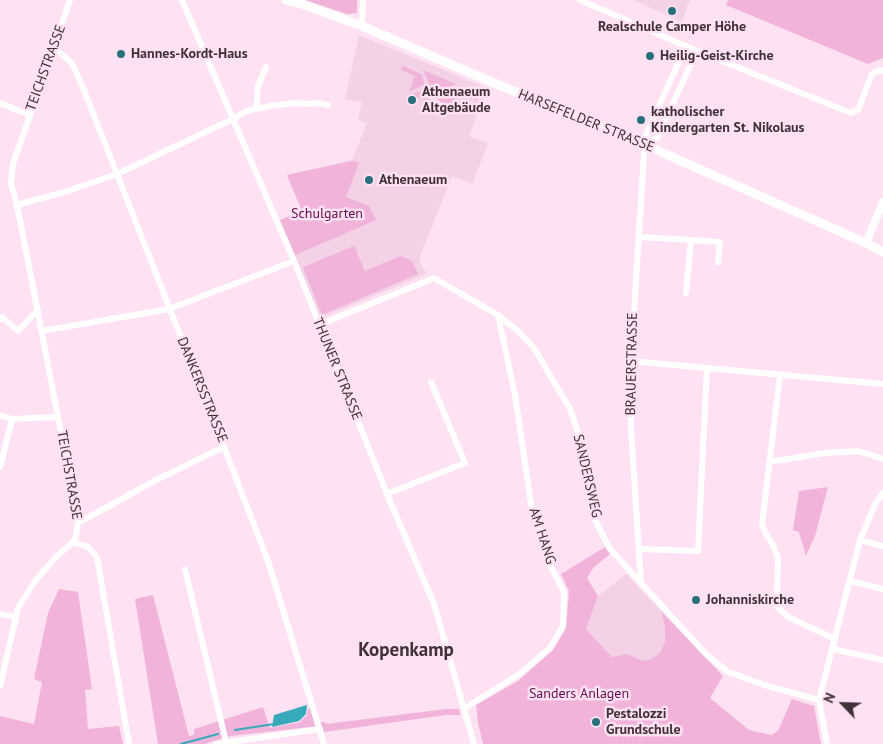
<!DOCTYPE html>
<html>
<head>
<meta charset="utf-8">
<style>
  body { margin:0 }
  #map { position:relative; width:883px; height:744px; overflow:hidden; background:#fee1f3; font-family:"PT Sans",sans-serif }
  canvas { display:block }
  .north { position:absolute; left:818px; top:679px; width:50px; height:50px; -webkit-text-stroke:4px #fee1f3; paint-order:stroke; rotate:294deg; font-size:14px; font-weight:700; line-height:20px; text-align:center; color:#3f313a }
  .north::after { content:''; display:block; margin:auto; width:18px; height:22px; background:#3f313a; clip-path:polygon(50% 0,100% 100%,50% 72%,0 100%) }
</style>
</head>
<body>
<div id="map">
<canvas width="883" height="744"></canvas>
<div class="north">N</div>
</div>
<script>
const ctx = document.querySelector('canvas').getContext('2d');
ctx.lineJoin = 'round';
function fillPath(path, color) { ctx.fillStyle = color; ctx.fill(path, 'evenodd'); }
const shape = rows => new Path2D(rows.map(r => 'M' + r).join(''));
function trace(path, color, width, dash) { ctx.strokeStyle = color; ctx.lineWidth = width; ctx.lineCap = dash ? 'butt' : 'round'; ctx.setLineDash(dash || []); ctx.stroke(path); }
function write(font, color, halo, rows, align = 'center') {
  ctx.font = font + ' "PT Sans",sans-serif'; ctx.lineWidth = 5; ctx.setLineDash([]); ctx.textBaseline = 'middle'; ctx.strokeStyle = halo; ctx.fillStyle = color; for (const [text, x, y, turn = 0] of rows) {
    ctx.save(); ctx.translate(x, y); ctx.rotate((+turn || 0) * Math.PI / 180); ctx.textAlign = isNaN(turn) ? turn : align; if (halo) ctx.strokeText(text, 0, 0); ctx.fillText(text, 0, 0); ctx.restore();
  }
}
const built = shape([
  [634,0,690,0,682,22],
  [359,35,487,88,469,136,488,144,472,184,452,176,419,259,426,274,323,317,320,316,280,220,302,211,287,175,352,160,367,123,358,120,362,102,345,99],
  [626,574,661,611,665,627,665,642,660,653,652,659,643,661,627,654,612,657,586,629,598,596]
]);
const green = shape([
  [305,0,357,0,357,13,347,14],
  [728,0,883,0,883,58,868,64,726,5],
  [403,66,421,74,425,84,409,92,415,76,401,70],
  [423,70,456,84,436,92,433,92],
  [457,87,479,93,477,100,460,94,452,111,451,107,435,98,440,93],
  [427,89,430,97,428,101,410,95],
  [352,161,359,163,346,197,369,206,376,220,295,255,280,220,302,211,287,175],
  [354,246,365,271,401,256,412,261,418,274,322,315,303,267],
  [828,487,815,536,806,556,799,532,793,530,799,491],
  [605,547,610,554,594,567,587,578,598,596,586,629,612,657,627,654,643,661,652,659,660,653,665,642,665,627,661,611,723,676,710,698,749,730,771,735,778,731,792,699,814,706,821,744,483,744,478,723,476,705,518,681,553,650,566,628,569,591,561,574],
  [59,589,78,592,92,689,85,690,88,729,119,726,123,744,0,744,0,716,34,724,42,682,34,679,48,613],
  [153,595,189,736,194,735,194,729,263,707,270,728,300,722,307,715,308,709,311,708,316,723,325,722,326,724,446,709,459,709,460,715,446,715,324,732,322,726,310,727,231,736,204,744,158,744,135,599]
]);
const water = shape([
  [307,705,306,714,299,721,272,727,274,715]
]);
const stream = shape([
  [235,730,274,724],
  [181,744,218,734]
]);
const minor = shape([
  [70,0,13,164,11,183,17,205,78,520,76,537,73,542,88,547,97,557,129,744],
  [182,0,294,261,387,494,434,604,474,744],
  [580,0,697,51,851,113,858,110,872,74,880,70,883,71],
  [362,26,363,0],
  [54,48,72,63,84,90,224,447,268,561,324,744],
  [0,103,30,115],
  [256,109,258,86,266,67],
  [645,145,657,138,697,51],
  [17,205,68,191,117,174,233,119,246,111,270,106,295,103,312,104,318,103,328,105],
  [638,237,691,240,686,293],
  [691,240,720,242,718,262],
  [0,319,2,317,18,331,38,310],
  [319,325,434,278,498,315,518,331,534,348,570,409,577,430,595,520,610,549,706,654,728,672,768,686,819,700],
  [42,331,169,309,294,261],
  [631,361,883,384],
  [780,375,762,524,765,532,773,545,778,558,777,607,788,617,835,639],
  [0,415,12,419,58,417],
  [769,462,825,453,858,451,883,459],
  [0,467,12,419],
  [387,494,465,463,431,382],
  [78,523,158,479,224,447],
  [860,540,883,546],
  [640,549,698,551,707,368],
  [185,569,226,742],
  [850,581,883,589],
  [641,584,631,428,631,361,645,137,686,46],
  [0,614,16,617],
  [833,649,883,660],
  [0,686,18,608,35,581,57,556,73,542],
  [465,708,518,675,550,648,563,626,564,592,552,569,532,510,515,395,498,315],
  [216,744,320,729],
  [827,744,819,700,860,540,876,502,883,493]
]);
const tertiary = shape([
  [866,243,883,202]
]);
const secondary = shape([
  [286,0,305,5,362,26,487,80,645,145,866,243,883,252]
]);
const markers = [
  [672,11,5,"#28707b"],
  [121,54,5,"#28707b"],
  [650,56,5,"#28707b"],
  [412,100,5,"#28707b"],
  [641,120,5,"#28707b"],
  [369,180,5,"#28707b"],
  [696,600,5,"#28707b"],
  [596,722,5,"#28707b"]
];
const poiNames = [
  ["Realschule Camper Höhe",672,27,"center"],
  ["Hannes-Kordt-Haus",131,54],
  ["Heilig-Geist-Kirche",660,56],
  ["Athenaeum",422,92],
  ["Altgebäude",422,108],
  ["katholischer",651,112],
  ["Kindergarten St. Nikolaus",651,128],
  ["Athenaeum",379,180],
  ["Johanniskirche",706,600],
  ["Pestalozzi",606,714],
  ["Grundschule",606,730]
];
const streetNames = [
  ["TEICHSTRASSE",46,68,-70],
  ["HARSEFELDER STRASSE",586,121,22],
  ["BRAUERSTRASSE",632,364,-89],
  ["THUNER STRASSE",337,369,68],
  ["DANKERSSTRASSE",202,390,68],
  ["TEICHSTRASSE",69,475,80],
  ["SANDERSWEG",587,476,77],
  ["AM HANG",542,536,72]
];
const parkNames = [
  ["Schulgarten",327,214],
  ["Sanders Anlagen",579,694]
];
const districtNames = [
  ["Kopenkamp",406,651]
];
fillPath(built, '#f3d1e6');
fillPath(green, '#f2b3da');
fillPath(water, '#36a9ba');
trace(stream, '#36a9ba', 2);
trace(minor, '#fff', 6);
trace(tertiary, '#fff', 8);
trace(secondary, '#fff', 9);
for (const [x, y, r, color] of markers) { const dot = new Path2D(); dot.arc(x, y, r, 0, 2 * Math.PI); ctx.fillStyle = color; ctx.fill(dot); trace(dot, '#fee1f3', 2); }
write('bold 14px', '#3f313a', '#fee1f3', poiNames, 'left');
write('14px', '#3f313a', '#fee1f3', streetNames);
write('14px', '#620e4c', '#fee1f3', parkNames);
write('bold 19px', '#3f313a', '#fee1f3', districtNames);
</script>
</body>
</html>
